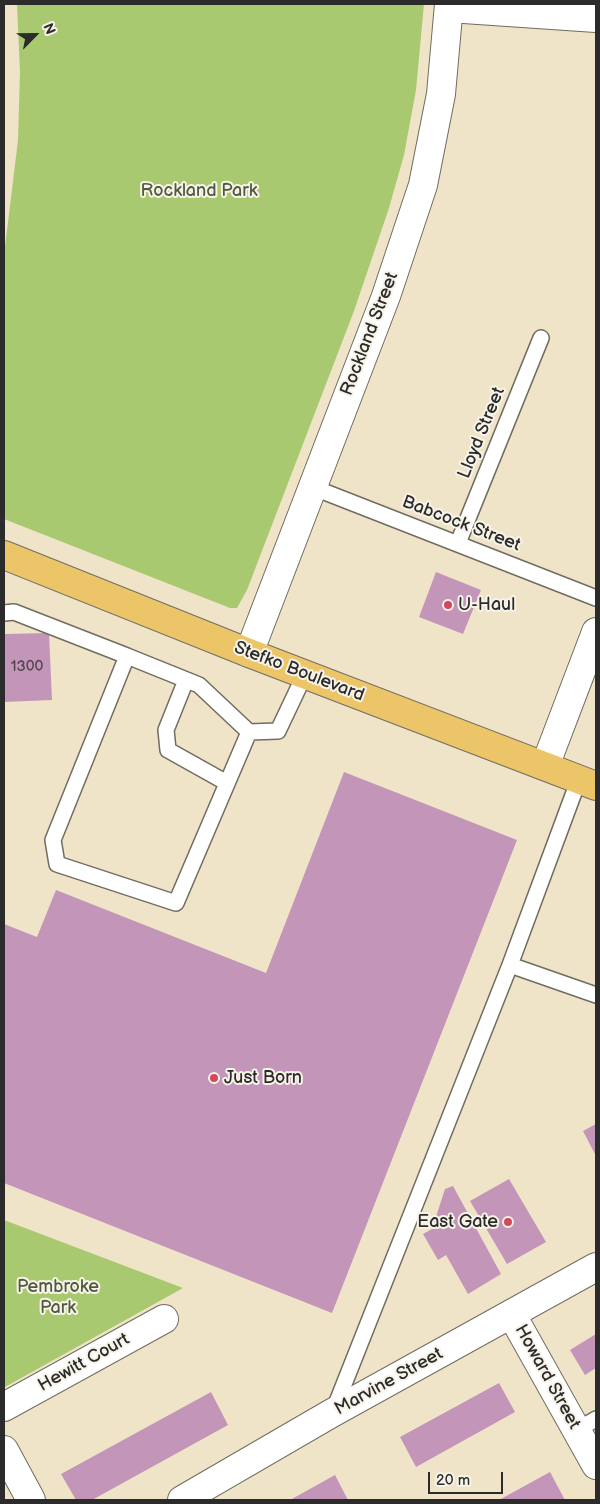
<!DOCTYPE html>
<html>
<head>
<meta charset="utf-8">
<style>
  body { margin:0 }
  #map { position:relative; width:600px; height:1504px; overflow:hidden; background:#f0e4c8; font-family:"Balsamiq Sans",sans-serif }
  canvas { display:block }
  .frame { position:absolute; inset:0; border:5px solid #2b2b2b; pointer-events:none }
  .north { position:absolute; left:10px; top:10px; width:50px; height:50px; -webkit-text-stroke:4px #f7f3e8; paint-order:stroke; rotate:67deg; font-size:14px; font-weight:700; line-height:20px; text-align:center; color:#2b2b2b }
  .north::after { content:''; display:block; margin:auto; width:18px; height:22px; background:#2b2b2b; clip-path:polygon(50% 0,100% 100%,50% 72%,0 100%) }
  .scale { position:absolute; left:428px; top:1472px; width:75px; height:22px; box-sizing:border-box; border:2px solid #2b2b2b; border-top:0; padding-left:6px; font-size:15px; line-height:18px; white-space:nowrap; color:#2b2b2b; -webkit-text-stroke:4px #f7f3e8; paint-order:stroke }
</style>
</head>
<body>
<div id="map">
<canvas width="600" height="1504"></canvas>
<div class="frame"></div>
<div class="north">N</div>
<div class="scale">20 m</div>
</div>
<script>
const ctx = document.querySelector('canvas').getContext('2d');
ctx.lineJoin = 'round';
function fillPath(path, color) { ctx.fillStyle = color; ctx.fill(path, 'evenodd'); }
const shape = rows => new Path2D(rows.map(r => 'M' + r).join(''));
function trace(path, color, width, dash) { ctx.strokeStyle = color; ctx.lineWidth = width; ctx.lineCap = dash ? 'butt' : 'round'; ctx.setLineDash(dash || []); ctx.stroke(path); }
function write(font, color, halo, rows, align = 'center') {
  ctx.font = font + ' "Balsamiq Sans",sans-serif'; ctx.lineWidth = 4; ctx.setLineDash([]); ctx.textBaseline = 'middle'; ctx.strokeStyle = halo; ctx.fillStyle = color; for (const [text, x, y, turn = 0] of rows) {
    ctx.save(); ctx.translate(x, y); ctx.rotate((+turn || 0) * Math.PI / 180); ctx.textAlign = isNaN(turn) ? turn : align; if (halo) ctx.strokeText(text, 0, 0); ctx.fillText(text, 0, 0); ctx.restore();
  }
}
const green = shape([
  [17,4,424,4,416,90,404,155,389,208,354,311,247,590,237,608,230,608,4,519,4,255,18,140,20,72],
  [4,1220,183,1288,5,1387]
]);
const building = shape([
  [436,572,481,590,463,634,419,617],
  [49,633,52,700,4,702,4,634],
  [344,772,517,840,332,1313,4,1183,4,924,37,937,56,890,266,973],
  [596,1124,596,1156,583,1131],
  [509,1179,546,1242,507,1264,470,1201],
  [453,1186,501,1274,468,1294,446,1255,438,1260,423,1234,432,1229,445,1189],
  [596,1334,596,1368,585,1375,570,1350],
  [499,1383,515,1412,416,1467,400,1437],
  [211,1392,228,1425,92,1500,76,1500,61,1474],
  [550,1472,565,1500,499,1500],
  [335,1475,348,1500,290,1500]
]);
const lane = shape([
  [312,487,596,598],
  [458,543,541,338],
  [4,613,14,612,127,656,53,840,57,864,176,903,249,732,278,731,305,674],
  [127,656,199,685,249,732],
  [186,680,166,730,168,750,227,783],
  [510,965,596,995],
  [333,1412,510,965,579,779],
  [577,1430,596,1419]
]);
const street = shape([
  [449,8,596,18],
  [249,653,386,296,423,185,441,94,449,4],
  [545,766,596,632],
  [512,1315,596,1465],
  [4,1407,164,1319],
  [4,1450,31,1500],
  [182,1500,332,1413,596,1267]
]);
const primary = shape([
  [4,555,249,653,596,786]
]);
const markers = [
  [448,605,5,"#d1495b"],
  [214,1078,5,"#d1495b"],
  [508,1222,5,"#d1495b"]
];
const numberNames = [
  ["1300",27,667]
];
const parkNames = [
  ["Rockland Park",199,191],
  ["Pembroke",58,1287],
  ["Park",58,1308]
];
const streetNames = [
  ["Rockland Street",370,334,-69],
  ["Lloyd Street",482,433,-68],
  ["Babcock Street",461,524,21],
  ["Stefko Boulevard",299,672,21],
  ["Hewitt Court",84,1363,-29],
  ["Howard Street",547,1377,61],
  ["Marvine Street",389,1382,-29]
];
const poiNames = [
  ["U-Haul",458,605],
  ["Just Born",224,1078],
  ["East Gate",498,1222,"right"]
];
fillPath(green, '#a9c971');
fillPath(building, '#c295b9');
trace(lane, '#706c62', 18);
trace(street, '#706c62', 30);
trace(primary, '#706c62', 30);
trace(lane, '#fff', 15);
trace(street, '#fff', 28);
trace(primary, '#edc569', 28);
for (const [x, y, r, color] of markers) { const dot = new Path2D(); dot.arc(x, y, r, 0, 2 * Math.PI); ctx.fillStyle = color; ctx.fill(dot); trace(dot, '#f7f3e8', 2); }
write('15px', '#51464e', null, numberNames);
write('18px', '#515a40', '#f7f3e8', parkNames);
write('18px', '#2b2b2b', '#f7f3e8', streetNames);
write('18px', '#2b2b2b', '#f7f3e8', poiNames, 'left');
</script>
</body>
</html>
